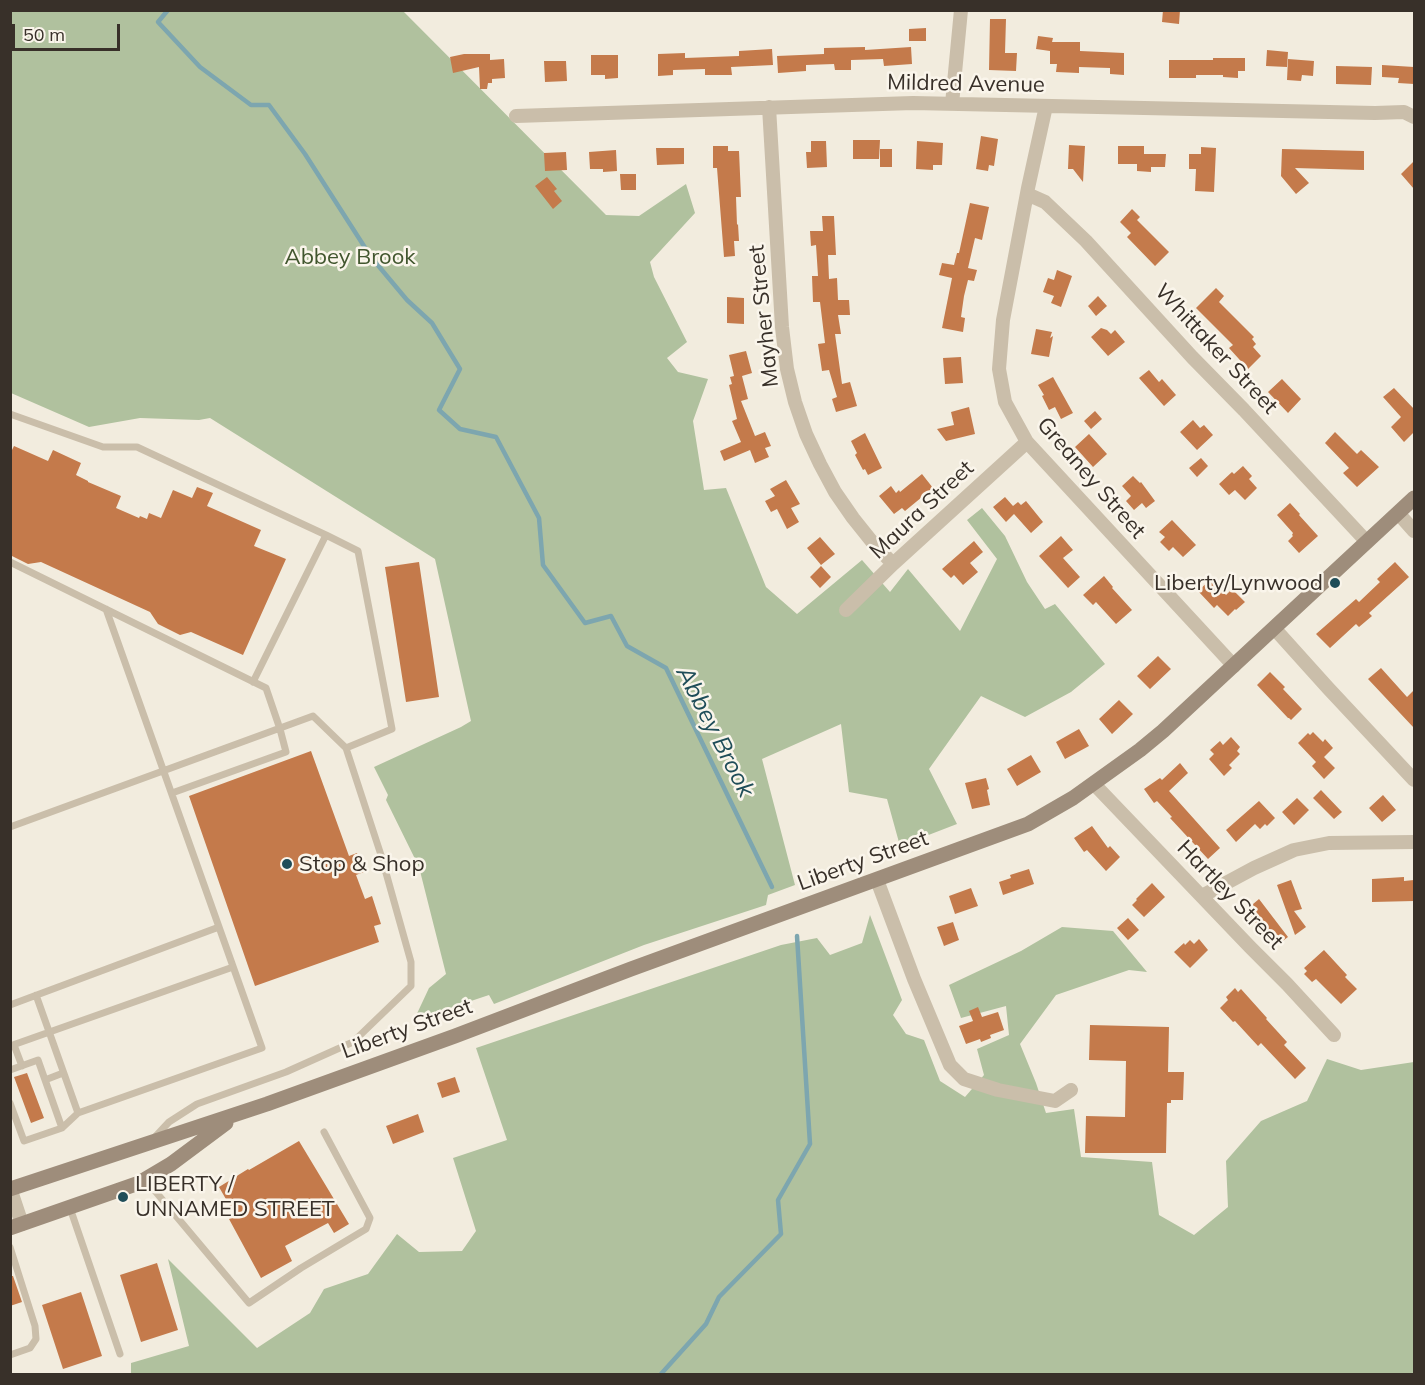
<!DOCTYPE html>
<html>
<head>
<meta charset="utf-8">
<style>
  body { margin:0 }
  #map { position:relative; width:1425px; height:1385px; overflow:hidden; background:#f2ecde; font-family:Mulish,sans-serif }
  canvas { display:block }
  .frame { position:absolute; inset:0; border:12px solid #383029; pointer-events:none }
  .scale { position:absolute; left:12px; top:24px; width:108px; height:27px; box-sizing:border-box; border:3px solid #383029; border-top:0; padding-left:8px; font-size:18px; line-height:21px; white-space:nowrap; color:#383029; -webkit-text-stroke:4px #faf5eb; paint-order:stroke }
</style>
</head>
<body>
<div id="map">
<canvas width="1425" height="1385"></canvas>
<div class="frame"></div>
<div class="scale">50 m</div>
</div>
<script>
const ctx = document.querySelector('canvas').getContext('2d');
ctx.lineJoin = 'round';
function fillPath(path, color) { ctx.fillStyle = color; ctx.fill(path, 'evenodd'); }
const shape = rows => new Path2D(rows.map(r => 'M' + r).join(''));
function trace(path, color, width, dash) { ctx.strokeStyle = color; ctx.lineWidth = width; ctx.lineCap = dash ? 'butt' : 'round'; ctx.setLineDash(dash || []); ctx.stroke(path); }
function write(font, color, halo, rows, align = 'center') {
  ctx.font = font + ' Mulish,sans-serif'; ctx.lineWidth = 5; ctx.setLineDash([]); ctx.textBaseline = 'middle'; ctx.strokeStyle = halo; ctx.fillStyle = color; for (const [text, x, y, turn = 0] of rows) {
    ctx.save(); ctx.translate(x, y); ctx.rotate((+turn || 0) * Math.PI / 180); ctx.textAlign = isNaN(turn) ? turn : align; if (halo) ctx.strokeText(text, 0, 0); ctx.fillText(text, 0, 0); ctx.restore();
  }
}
const green = shape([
  [11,11,403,11,606,215,639,216,686,184,695,213,650,262,654,277,687,342,667,358,678,372,708,379,693,421,704,490,726,488,766,587,797,614,862,560,890,592,908,569,960,631,997,559,967,520,982,508,1005,536,1027,582,1045,609,1055,604,1105,664,1071,692,1025,717,981,696,929,769,957,824,900,846,887,799,849,792,841,724,762,759,795,885,768,895,766,905,644,945,494,1004,489,995,414,1020,429,988,446,974,419,867,386,800,388,795,374,767,461,727,471,721,435,559,210,418,199,420,140,418,89,427,11,393],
  [870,915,902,1000,893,1015,906,1034,924,1040,940,1081,965,1097,984,1075,977,1049,1009,1035,1006,1006,961,1018,949,985,1021,951,1062,927,1113,931,1147,972,1129,970,1056,995,1020,1044,1036,1083,1046,1113,1074,1109,1081,1157,1152,1162,1159,1215,1194,1235,1228,1207,1226,1161,1261,1121,1307,1101,1327,1059,1361,1070,1414,1062,1414,1374,131,1374,131,1363,189,1346,168,1259,257,1348,310,1313,324,1289,368,1274,397,1234,419,1252,462,1251,476,1231,453,1158,507,1140,476,1048,781,945,817,938,830,955,862,943]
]);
const stream = shape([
  [168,10,158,22,200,67,251,105,269,105,305,154,371,257,407,300,432,323,460,369,439,410,460,429,496,437,539,518,543,565,585,623,611,616,627,646,666,668,772,887],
  [661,1374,706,1324,719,1297,781,1234,778,1200,810,1144,797,936]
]);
const building = shape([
  [1163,10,1180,10,1179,24,1162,22],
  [990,19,1006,19,1005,53,1017,53,1016,71,989,70],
  [926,28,926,41,909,41,909,29],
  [1038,36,1053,38,1052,42,1080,42,1080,51,1124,53,1124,75,1110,74,1110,68,1079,67,1079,73,1056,72,1057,64,1050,64,1050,51,1036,49],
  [865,47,865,50,911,47,912,64,884,66,883,59,851,60,851,70,835,70,834,64,806,65,806,71,778,73,777,56,824,54,824,48],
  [772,49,773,65,731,67,732,75,705,75,705,69,673,70,673,75,658,76,658,54,685,53,685,58,739,56,739,51],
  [1267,50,1288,52,1287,67,1266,66],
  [464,54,490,54,490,60,504,59,505,78,492,79,492,83,488,83,487,89,480,89,479,67,453,73,450,57],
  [591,55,618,55,618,78,605,79,605,75,591,75],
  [1213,58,1245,58,1245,71,1238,71,1238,78,1223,77,1223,75,1196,75,1196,78,1169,78,1169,60,1213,60],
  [1288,59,1314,61,1313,76,1302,75,1301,81,1287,80],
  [544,61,566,61,567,81,545,82],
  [1382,65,1414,67,1414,84,1398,83,1399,78,1382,77],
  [1336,66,1372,67,1371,85,1336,84],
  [981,136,998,139,994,166,989,165,988,171,976,169],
  [853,140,880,140,879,159,853,159],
  [811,141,826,141,827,167,807,168,806,152,811,152],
  [917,141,943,143,942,165,933,165,933,170,916,169],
  [1069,145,1085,146,1083,182,1073,169,1068,169],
  [713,146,728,146,728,151,739,151,741,197,736,197,737,225,738,224,739,241,734,241,735,256,724,257,717,168,713,168],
  [1118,146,1144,146,1144,154,1166,154,1165,167,1151,167,1151,172,1137,171,1137,164,1118,164],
  [1201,147,1216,148,1214,192,1195,191,1196,169,1189,169,1189,154,1201,154],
  [656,148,684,148,684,164,657,165],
  [880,149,892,149,892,167,880,167],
  [1282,149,1364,151,1364,170,1295,168,1309,183,1296,194,1281,176],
  [616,150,617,171,603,172,603,169,590,169,589,152],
  [566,152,567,170,545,171,544,153],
  [1414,161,1414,189,1401,174],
  [620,174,636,174,636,190,621,190],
  [547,177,557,189,554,191,562,201,553,209,535,186],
  [970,203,989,207,982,240,975,238,968,268,977,270,974,281,968,280,964,296,961,317,965,318,963,332,942,328,952,278,939,275,942,263,954,265,957,253,959,253],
  [1132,209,1140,217,1137,220,1169,252,1155,266,1127,237,1131,233,1120,222],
  [822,216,834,216,836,255,828,255,829,279,837,278,838,300,849,300,850,315,838,315,841,334,835,334,842,384,850,382,857,406,836,412,832,399,837,397,829,370,822,371,818,344,825,343,820,302,813,302,812,276,818,276,816,245,811,246,810,231,823,231],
  [1057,270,1072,276,1061,307,1051,303,1054,296,1043,292,1048,278,1054,280],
  [1216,288,1224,296,1219,302,1254,337,1252,339,1256,344,1253,347,1261,356,1248,369,1229,348,1233,345,1196,308],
  [1098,296,1107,306,1096,316,1088,306],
  [727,297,744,298,744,324,727,323],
  [1101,328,1107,330,1111,334,1115,330,1125,342,1108,356,1091,337],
  [1036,329,1052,332,1050,338,1053,336,1049,357,1031,354],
  [746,351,752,373,742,376,748,399,741,401,755,436,765,432,771,446,765,448,769,457,755,463,750,450,724,461,720,451,741,442,732,421,737,419,729,385,732,384,730,377,734,376,729,355],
  [961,357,963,383,945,384,943,358],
  [1149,370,1159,382,1162,379,1176,395,1164,406,1139,378],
  [1053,377,1073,413,1061,419,1055,407,1049,410,1042,396,1044,395,1038,385],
  [1282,379,1301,399,1288,413,1268,392],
  [1394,388,1414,409,1414,432,1404,442,1391,427,1401,417,1383,397],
  [969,407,975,434,946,441,937,429,954,425,951,412],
  [1095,411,1102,419,1091,429,1084,421],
  [1193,420,1200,428,1204,425,1213,435,1197,450,1180,432],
  [1335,432,1357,454,1361,450,1379,467,1357,487,1343,473,1349,468,1325,443],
  [865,433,882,468,868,475,865,469,863,470,855,455,857,453,851,441],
  [1089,434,1107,454,1093,467,1075,447],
  [14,446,48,461,53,450,81,463,76,475,88,481,88,482,121,496,116,508,139,518,140,516,147,519,149,513,161,518,173,490,192,498,197,487,213,493,207,506,261,530,254,546,286,559,243,655,191,632,180,635,158,624,150,612,41,562,28,564,10,555,10,454],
  [1201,458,1208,466,1197,477,1189,468],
  [1243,466,1252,476,1249,479,1257,488,1245,500,1235,490,1229,495,1219,484,1232,472,1234,474],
  [922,474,933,488,905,511,902,508,894,514,879,496,891,486,896,493,899,490,900,492],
  [1133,476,1140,483,1141,482,1155,501,1146,508,1142,503,1134,510,1126,501,1131,496,1122,486],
  [786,480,800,504,791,508,799,522,787,529,777,509,771,512,765,501,775,496,770,489],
  [1005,497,1013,506,1018,502,1021,505,1026,501,1043,522,1031,533,1014,514,1006,522,993,507],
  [1290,503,1300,514,1299,515,1318,536,1299,553,1288,541,1293,536,1292,535,1293,533,1277,515],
  [1172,520,1196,545,1183,557,1173,547,1169,551,1160,542,1165,537,1159,532],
  [1061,536,1073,550,1063,558,1080,577,1068,588,1039,556],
  [820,537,835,554,821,565,807,548],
  [974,541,983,552,970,563,978,572,963,585,954,575,951,578,942,569],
  [419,562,439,697,406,702,385,567],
  [1395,562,1409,577,1369,613,1372,616,1359,627,1356,624,1330,648,1316,634,1356,599,1359,602,1380,582,1377,579],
  [821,566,831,577,820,588,810,577],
  [1104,576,1113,587,1112,588,1132,610,1116,624,1096,602,1093,605,1083,595],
  [1211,579,1226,595,1232,589,1245,602,1236,610,1235,609,1228,616,1217,605,1214,608,1198,591],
  [1158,656,1171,669,1150,689,1137,676],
  [1381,668,1407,697,1414,690,1414,728,1368,679],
  [1270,672,1285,687,1283,689,1302,709,1291,720,1289,718,1288,718,1257,685],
  [1119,700,1133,714,1112,734,1099,719],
  [1079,729,1089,746,1065,759,1056,742],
  [1313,732,1323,742,1325,739,1333,748,1324,757,1335,768,1324,779,1312,766,1316,762,1298,743,1308,733,1310,735],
  [1231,737,1240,747,1237,751,1240,754,1229,765,1232,768,1224,776,1209,759,1214,754,1210,750,1220,741,1223,745],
  [311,751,349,856,357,853,364,872,356,875,365,899,372,896,381,924,374,926,379,942,255,986,189,796],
  [1031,755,1041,772,1017,786,1007,769],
  [1180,763,1188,773,1169,791,1220,848,1208,859,1170,818,1172,817,1157,801,1154,803,1144,789,1160,778,1162,780],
  [986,778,989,789,987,790,990,805,972,809,965,783],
  [1321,790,1342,812,1334,819,1313,798],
  [1383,795,1396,810,1382,822,1369,808],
  [1297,798,1309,810,1294,825,1282,812],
  [1259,801,1275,818,1267,826,1265,824,1260,829,1255,824,1236,842,1226,830],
  [1092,826,1108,848,1110,846,1120,857,1106,871,1087,850,1084,852,1074,838],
  [1029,869,1034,884,1003,895,999,882,1011,878,1010,875],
  [1404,877,1404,881,1414,880,1414,901,1372,902,1372,879],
  [1291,880,1302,909,1294,911,1306,927,1295,935,1277,885],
  [1152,883,1165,897,1144,917,1132,905,1137,900,1136,899],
  [971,888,978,906,955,914,949,896],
  [1259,899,1288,937,1276,946,1261,926,1259,927,1246,910],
  [1128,918,1139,930,1128,940,1117,928],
  [953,922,959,940,944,946,937,927],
  [1199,939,1208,950,1190,968,1174,952,1184,943,1185,945,1190,940,1194,944],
  [1324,950,1347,975,1345,977,1357,989,1341,1004,1316,979,1312,982,1304,974,1307,971,1304,968],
  [1235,988,1238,992,1241,989,1267,1018,1266,1019,1287,1042,1284,1045,1306,1068,1295,1079,1261,1043,1258,1046,1235,1021,1233,1022,1220,1008,1228,1000,1226,997],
  [978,1007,982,1017,998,1012,1004,1030,990,1035,991,1038,981,1042,980,1039,966,1044,959,1026,973,1021,969,1011],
  [1090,1025,1169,1027,1168,1072,1184,1072,1183,1100,1171,1100,1171,1103,1167,1103,1166,1153,1085,1153,1086,1116,1125,1117,1126,1061,1089,1060],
  [27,1073,44,1118,31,1123,14,1077],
  [455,1077,460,1092,442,1098,437,1083],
  [418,1114,424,1132,393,1144,386,1126],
  [299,1141,349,1224,334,1233,328,1223,285,1246,292,1261,261,1278,229,1219,235,1215,219,1187,248,1169,249,1170],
  [157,1263,178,1330,141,1342,120,1275],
  [10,1276,13,1276,22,1302,10,1306],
  [81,1292,102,1356,63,1369,42,1305]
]);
const lane = shape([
  [10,414,103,447,137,447,326,535,253,682],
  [326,535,358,551,392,729,346,748],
  [10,562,266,688,280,729,286,752,172,793],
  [10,827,313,716,346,748,381,855,411,962,411,986,353,1042,286,1072,197,1104,169,1122,155,1137],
  [36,995,78,1113,262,1048,106,609],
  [10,1005,219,927],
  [14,1045,22,1066],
  [10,1046,233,967],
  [10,1070,38,1060,62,1128],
  [45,1080,63,1073],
  [10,1103,24,1141,62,1128,78,1113],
  [145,1179,249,1303,301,1268,366,1229,370,1218,324,1132],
  [70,1208,120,1354],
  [10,1247,35,1326,36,1339,30,1348,10,1355]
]);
const street = shape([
  [952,104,961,10],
  [1046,106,1028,188,1003,320,999,369,1005,402,1027,442,1234,666],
  [769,107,782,327,787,369,795,402,806,434,820,464,835,492,853,518,873,543,893,564],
  [516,116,913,103,1375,113,1404,112,1414,117],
  [1027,194,1045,202,1086,241,1192,357,1244,410,1367,542],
  [1398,513,1414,531],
  [846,610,893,564,1027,442],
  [1274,628,1328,688,1414,780],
  [1094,784,1250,947,1287,984,1334,1035],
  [877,880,914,979,950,1065,964,1079,998,1090,1055,1101,1071,1090],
  [1202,896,1254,868,1294,850,1329,843,1414,842],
  [10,1188,22,1224]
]);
const secondary = shape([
  [10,1189,267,1104,455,1036,631,969,1028,824,1073,798,1140,750,1163,731,1414,498],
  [10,1228,139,1183,171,1164,226,1123]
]);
const markers = [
  [1335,583,6,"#1f4d59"],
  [287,864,6,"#1f4d59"],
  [123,1197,6,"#1f4d59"]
];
const streetNames = [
  ["Mildred Avenue",966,84,1],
  ["Mayher Street",764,316,-96],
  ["Whittaker Street",1216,349,47],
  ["Greaney Street",1091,478,49],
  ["Maura Street",922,510,-43],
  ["Liberty Street",863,861,-20],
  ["Hartley Street",1230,895,46],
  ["Liberty Street",407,1029,-20]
];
const parkNames = [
  ["Abbey Brook",350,257]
];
const poiNames = [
  ["Liberty/Lynwood",1323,583,"right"],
  ["Stop & Shop",299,864],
  ["LIBERTY /",135,1184],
  ["UNNAMED STREET",135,1209]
];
const waterNames = [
  ["Abbey Brook",715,732,63]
];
fillPath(green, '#b0c19e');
trace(stream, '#7da6af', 4.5);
fillPath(building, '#c47a4b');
trace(lane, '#cabeaa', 7);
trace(street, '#cabeaa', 14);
trace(secondary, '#9e8d7b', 15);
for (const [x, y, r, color] of markers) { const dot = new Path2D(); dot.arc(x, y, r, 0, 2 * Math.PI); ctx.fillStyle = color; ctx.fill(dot); trace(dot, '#faf5eb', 2); }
write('22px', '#383029', '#faf5eb', streetNames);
write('22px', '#41562e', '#faf5eb', parkNames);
write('22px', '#383029', '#faf5eb', poiNames, 'left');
write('italic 24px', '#1f4d59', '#faf5eb', waterNames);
</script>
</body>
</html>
